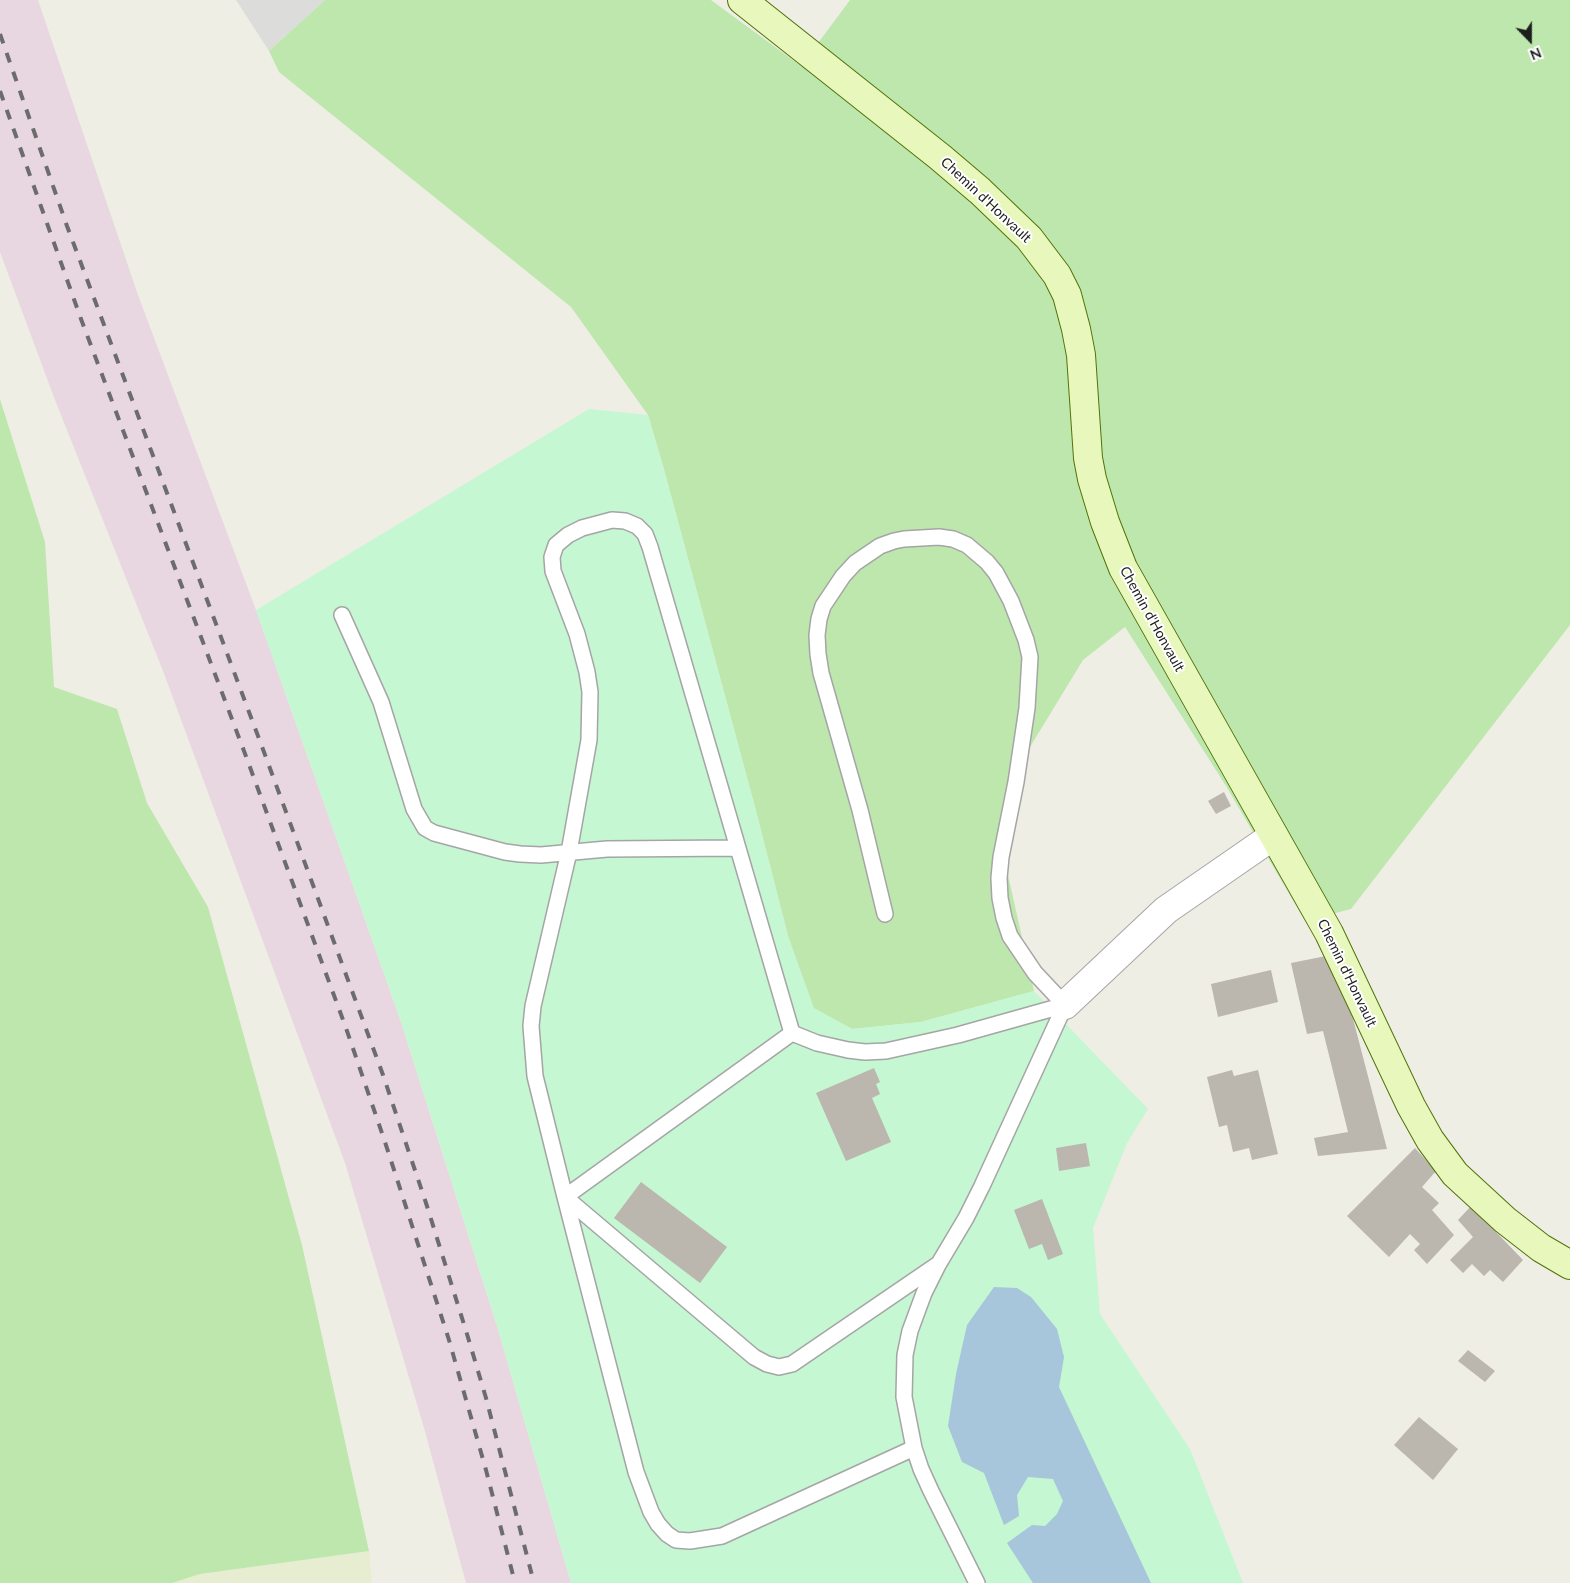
<!DOCTYPE html>
<html>
<head>
<meta charset="utf-8">
<style>
  body { margin:0 }
  #map { position:relative; width:1570px; height:1583px; overflow:hidden; background:#efeee5; font-family:Lato,sans-serif }
  canvas { display:block }
  .north { position:absolute; left:1505px; top:15px; width:50px; height:50px; -webkit-text-stroke:4px #fff; paint-order:stroke; rotate:158deg; font-size:14px; font-weight:700; line-height:20px; text-align:center; color:#1e1e1e }
  .north::after { content:''; display:block; margin:auto; width:18px; height:22px; background:#1e1e1e; clip-path:polygon(50% 0,100% 100%,50% 72%,0 100%) }
</style>
</head>
<body>
<div id="map">
<canvas width="1570" height="1583"></canvas>
<div class="north">N</div>
</div>
<script>
const ctx = document.querySelector('canvas').getContext('2d');
ctx.lineJoin = 'round';
function fillPath(path, color) { ctx.fillStyle = color; ctx.fill(path, 'evenodd'); }
const shape = rows => new Path2D(rows.map(r => 'M' + r).join(''));
function trace(path, color, width, dash) { ctx.strokeStyle = color; ctx.lineWidth = width; ctx.lineCap = dash ? 'butt' : 'round'; ctx.setLineDash(dash || []); ctx.stroke(path); }
function write(font, color, halo, rows, align = 'center') {
  ctx.font = font + ' Lato,sans-serif'; ctx.lineWidth = 4; ctx.setLineDash([]); ctx.textBaseline = 'middle'; ctx.strokeStyle = halo; ctx.fillStyle = color; for (const [text, x, y, turn = 0] of rows) {
    ctx.save(); ctx.translate(x, y); ctx.rotate((+turn || 0) * Math.PI / 180); ctx.textAlign = isNaN(turn) ? turn : align; if (halo) ctx.strokeText(text, 0, 0); ctx.fillText(text, 0, 0); ctx.restore();
  }
}
const residential = shape([
  [236,0,325,0,269,51]
]);
const industrial = shape([
  [0,0,38,0,138,295,256,610,401,1022,497,1326,571,1583,466,1583,424,1428,345,1163,163,671,55,400,0,252]
]);
const farmland = shape([
  [369,1551,372,1583,172,1583,200,1574]
]);
const grass = shape([
  [325,0,711,0,801,66,850,0,1570,0,1570,625,1351,909,1305,921,1226,786,1125,627,1083,660,1030,747,1006,866,1034,991,921,1022,852,1029,813,1008,788,936,756,811,663,466,648,415,571,307,279,72,269,51],
  [0,399,45,542,54,687,117,709,147,803,208,907,302,1245,369,1551,200,1574,172,1583,0,1583]
]);
const park = shape([
  [589,409,648,415,663,466,756,811,788,936,814,1008,852,1029,921,1022,1034,991,1148,1109,1127,1143,1093,1228,1100,1314,1190,1449,1243,1583,571,1583,497,1326,401,1022,256,610]
]);
const water = shape([
  [994,1287,1017,1288,1031,1297,1057,1329,1064,1357,1059,1387,1151,1583,1033,1583,1007,1543,1032,1525,1045,1526,1057,1514,1063,1501,1053,1479,1028,1477,1017,1495,1019,1516,1004,1525,984,1473,962,1462,948,1426,956,1374,967,1325]
]);
const building = shape([
  [1224,792,1231,806,1216,814,1208,801],
  [1331,955,1340,969,1387,1149,1318,1156,1314,1138,1348,1132,1323,1031,1307,1034,1291,963],
  [1271,970,1278,1002,1218,1017,1211,984],
  [874,1068,880,1082,876,1084,880,1094,872,1098,891,1142,846,1161,816,1093],
  [1232,1070,1234,1076,1258,1070,1278,1154,1252,1160,1249,1148,1233,1152,1227,1125,1219,1127,1207,1077],
  [1086,1143,1090,1166,1059,1171,1056,1148],
  [1415,1148,1436,1171,1422,1187,1439,1203,1432,1210,1454,1235,1427,1264,1414,1250,1420,1244,1410,1234,1389,1257,1347,1216],
  [641,1182,727,1247,700,1283,614,1218],
  [1042,1199,1063,1254,1048,1260,1042,1244,1029,1249,1014,1210],
  [1471,1206,1523,1260,1503,1282,1490,1270,1484,1276,1472,1264,1463,1273,1450,1260,1473,1237,1458,1220],
  [1468,1350,1495,1371,1485,1382,1458,1361],
  [1419,1417,1458,1449,1433,1480,1394,1445]
]);
const lane = shape([
  [342,615,381,702,414,809,425,828,434,833,505,852,520,854,541,855,607,849,737,848],
  [885,914,860,810,821,673,818,654,817,635,819,619,823,606,843,576,855,563,880,546,894,541,904,539,939,537,953,539,967,545,987,562,996,573,1011,601,1026,640,1030,657,1027,708,1016,782,1001,857,999,878,1000,898,1004,918,1010,936,1035,973,1065,1005],
  [792,1033,565,1197,535,1076,531,1026,533,1006,569,852,589,740,590,692,587,672,577,634,553,571,552,557,556,545,568,535,582,528,612,520,625,521,637,526,645,534,650,547,792,1033,817,1043,848,1050,865,1052,886,1051,958,1035,1065,1005],
  [565,1197,636,1472,651,1512,658,1524,667,1534,676,1540,690,1541,722,1536,914,1448],
  [565,1197,754,1357,767,1364,779,1367,792,1364,937,1265],
  [977,1583,931,1491,921,1469,914,1448,904,1397,905,1355,910,1331,924,1293,938,1265,966,1218,982,1186,1065,1005]
]);
const street = shape([
  [1065,1005,1166,910,1273,836]
]);
const secondary = shape([
  [742,0,940,157,980,191,1029,238,1057,275,1067,295,1076,329,1081,355,1088,458,1092,479,1105,522,1123,568,1329,933,1411,1106,1430,1140,1455,1174,1505,1220,1541,1248,1570,1265]
]);
const rail = shape([
  [0,34,67,226,261,744,383,1075,426,1203,467,1334,486,1398,534,1583],
  [0,91,81,319,244,751,346,1028,385,1142,449,1340,486,1470,515,1583]
]);
const streetNames = [
  ["Chemin d'Honvault",986,200,43],
  ["Chemin d'Honvault",1152,619,61],
  ["Chemin d'Honvault",1347,973,64]
];
fillPath(residential, '#dcdcdb');
fillPath(industrial, '#e8d7e1');
fillPath(farmland, '#e6edd1');
fillPath(grass, '#bee7ad');
fillPath(park, '#c4f7d2');
fillPath(water, '#a7c5db');
fillPath(building, '#bbb6ae');
trace(lane, '#a5a5a5', 18);
trace(street, '#a5a5a5', 30);
trace(secondary, '#527209', 30);
trace(lane, '#fff', 15);
trace(street, '#fff', 28);
trace(secondary, '#e8f7bb', 28);
trace(rail, '#6c6c6c', 4, [10, 10]);
write('14px', '#1e1e1e', '#fff', streetNames);
</script>
</body>
</html>
